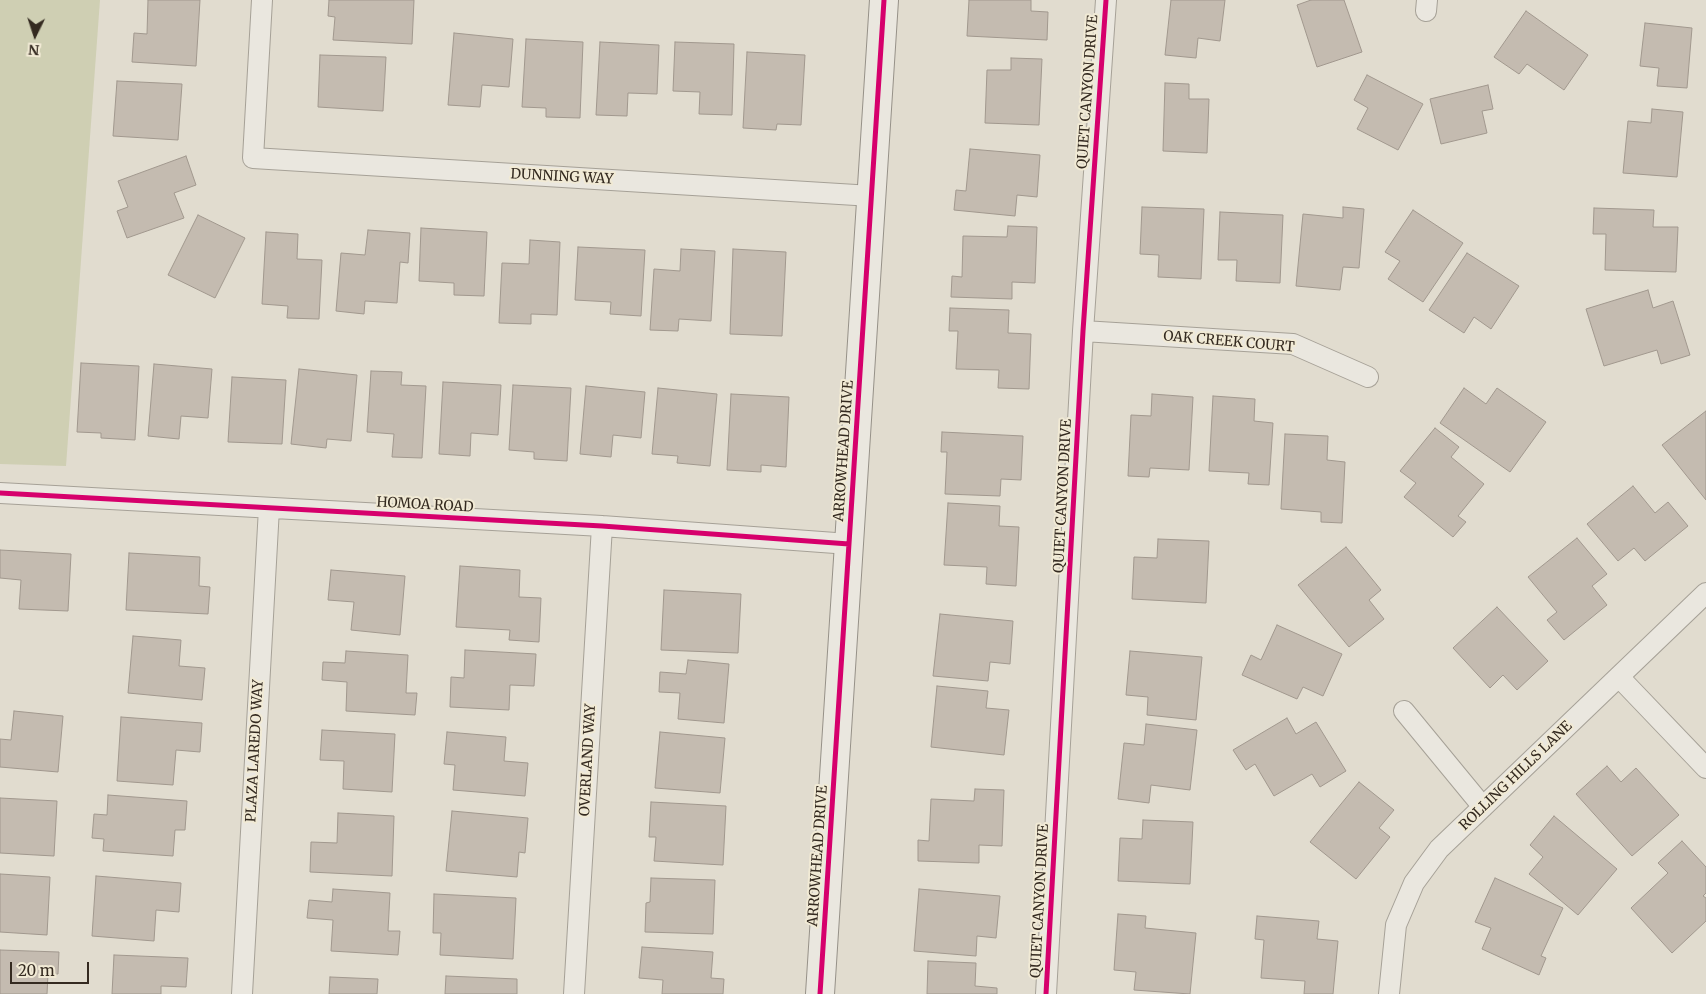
<!DOCTYPE html>
<html>
<head>
<meta charset="utf-8">
<style>
  body { margin:0 }
  #map { position:relative; width:1706px; height:994px; overflow:hidden; background:#e1dccf; font-family:Merriweather,serif }
  canvas { display:block }
  .north { position:absolute; left:10px; top:10px; width:50px; height:50px; -webkit-text-stroke:4px #f1ead5; paint-order:stroke; rotate:184deg; font-size:14px; font-weight:700; line-height:20px; text-align:center; color:#342a20 }
  .north::after { content:''; display:block; margin:auto; width:18px; height:22px; background:#342a20; clip-path:polygon(50% 0,100% 100%,50% 72%,0 100%) }
  .scale { position:absolute; left:10px; top:962px; width:79px; height:22px; box-sizing:border-box; border:2px solid #342a20; border-top:0; padding-left:6px; font-size:15px; line-height:18px; white-space:nowrap; color:#342a20; -webkit-text-stroke:4px #f1ead5; paint-order:stroke }
</style>
</head>
<body>
<div id="map">
<canvas width="1706" height="994"></canvas>
<div class="north">N</div>
<div class="scale">20 m</div>
</div>
<script>
const ctx = document.querySelector('canvas').getContext('2d');
ctx.lineJoin = 'round';
function fillPath(path, color) { ctx.fillStyle = color; ctx.fill(path, 'evenodd'); }
const shape = rows => new Path2D(rows.map(r => 'M' + r).join(''));
function trace(path, color, width, dash) { ctx.strokeStyle = color; ctx.lineWidth = width; ctx.lineCap = dash ? 'butt' : 'round'; ctx.setLineDash(dash || []); ctx.stroke(path); }
function write(font, color, halo, rows, align = 'center') {
  ctx.font = font + ' Merriweather,serif'; ctx.lineWidth = 4; ctx.setLineDash([]); ctx.textBaseline = 'middle'; ctx.strokeStyle = halo; ctx.fillStyle = color; for (const [text, x, y, turn = 0] of rows) {
    ctx.save(); ctx.translate(x, y); ctx.rotate((+turn || 0) * Math.PI / 180); ctx.textAlign = isNaN(turn) ? turn : align; if (halo) ctx.strokeText(text, 0, 0); ctx.fillText(text, 0, 0); ctx.restore();
  }
}
const green = shape([
  [0,0,100,0,66,466,0,464]
]);
const building = shape([
  [148,0,200,0,196,66,132,62,134,33,147,34,148,0],
  [329,0,414,0,412,44,333,40,335,17,328,16,329,0],
  [969,0,1031,0,1031,11,1048,12,1047,40,967,36,969,0],
  [1171,0,1225,0,1220,41,1198,38,1196,58,1165,55,1171,0],
  [1311,0,1344,0,1362,52,1317,67,1297,5,1311,0],
  [1526,11,1588,55,1564,90,1527,64,1519,74,1494,57,1526,11],
  [1645,23,1692,28,1687,88,1657,86,1659,68,1640,66,1645,23],
  [454,33,513,39,509,87,482,85,480,107,448,105,454,33],
  [526,39,583,42,580,118,546,117,546,108,522,107,526,39],
  [600,42,659,45,657,94,628,93,627,116,596,115,600,42],
  [675,42,734,44,732,115,699,114,700,92,673,91,675,42],
  [747,52,805,55,801,125,777,124,776,130,743,128,747,52],
  [320,55,386,57,383,111,318,107,320,55],
  [1011,58,1042,59,1039,125,985,123,987,70,1011,70,1011,58],
  [1367,75,1423,104,1398,150,1357,129,1368,108,1354,100,1367,75],
  [117,81,182,84,178,140,113,136,117,81],
  [1165,83,1189,84,1189,99,1209,99,1207,153,1163,151,1165,83],
  [1488,85,1493,109,1482,111,1487,133,1441,144,1430,99,1488,85],
  [1652,109,1683,112,1677,177,1623,173,1628,121,1651,123,1652,109],
  [970,149,1040,155,1037,197,1017,195,1015,216,954,210,956,190,966,191,970,149],
  [186,156,196,185,174,193,184,218,127,238,117,211,128,207,118,181,186,156],
  [1142,207,1204,209,1201,279,1158,277,1159,255,1140,254,1142,207],
  [1343,207,1364,209,1359,268,1343,267,1340,290,1296,286,1303,214,1343,218,1343,207],
  [1594,208,1654,210,1653,227,1678,227,1676,272,1605,270,1606,234,1593,234,1594,208],
  [1413,210,1463,243,1423,302,1388,279,1400,261,1385,252,1413,210],
  [1220,212,1283,215,1280,283,1236,281,1237,260,1218,260,1220,212],
  [198,215,245,238,215,298,168,275,198,215],
  [1008,226,1037,227,1035,283,1012,282,1012,299,951,297,952,276,962,277,963,236,1007,237,1008,226],
  [421,228,487,232,484,296,454,295,454,283,419,281,421,228],
  [368,230,410,233,408,263,400,262,397,303,365,301,364,314,336,311,341,253,365,255,368,230],
  [266,232,298,234,297,259,322,260,319,319,287,318,288,306,262,304,266,232],
  [530,240,560,242,557,315,531,314,531,324,499,323,502,263,529,264,530,240],
  [578,247,645,250,641,316,610,314,611,302,575,300,578,247],
  [681,249,715,251,711,321,679,319,678,331,650,330,654,269,680,271,681,249],
  [733,249,786,252,782,336,730,334,733,249],
  [1467,253,1519,286,1491,329,1474,317,1464,333,1429,310,1467,253],
  [1648,290,1653,308,1673,301,1690,355,1661,364,1657,350,1604,366,1586,309,1648,290],
  [950,308,1009,310,1008,333,1031,334,1029,389,998,388,999,370,956,369,958,331,949,331,950,308],
  [81,363,139,366,135,440,101,438,101,433,77,432,81,363],
  [154,364,212,369,208,418,181,416,179,439,148,436,154,364],
  [299,369,357,375,351,441,327,439,326,448,291,444,299,369],
  [371,371,402,372,401,385,426,386,422,458,392,457,394,434,367,432,371,371],
  [232,377,286,380,282,444,228,442,232,377],
  [443,382,501,385,498,435,471,433,470,456,439,454,443,382],
  [513,385,571,388,567,461,534,459,534,452,509,450,513,385],
  [586,386,645,392,641,438,613,435,611,457,580,454,586,386],
  [658,388,717,394,710,466,677,463,678,456,652,454,658,388],
  [1464,388,1486,404,1497,388,1546,422,1510,472,1440,423,1464,388],
  [731,394,789,397,786,467,761,465,761,472,727,470,731,394],
  [1152,394,1193,397,1189,470,1150,468,1149,477,1128,476,1131,415,1151,416,1152,394],
  [1213,396,1255,399,1254,421,1273,423,1269,485,1248,484,1249,473,1209,471,1213,396],
  [1706,411,1706,500,1662,445,1706,411],
  [1435,428,1459,447,1451,457,1484,484,1458,516,1466,522,1453,537,1404,497,1416,483,1400,471,1435,428],
  [942,432,1023,436,1021,480,1001,479,1000,496,945,494,947,452,941,452,942,432],
  [1285,434,1328,436,1327,460,1345,462,1342,523,1321,522,1321,512,1281,509,1285,434],
  [1633,486,1655,513,1668,502,1688,526,1645,561,1634,548,1618,561,1587,524,1633,486],
  [948,503,1000,506,999,526,1019,527,1016,586,986,584,987,567,944,565,948,503],
  [1577,538,1607,574,1592,586,1607,605,1564,640,1547,620,1557,612,1528,577,1577,538],
  [1158,539,1209,541,1206,603,1132,599,1134,557,1157,558,1158,539],
  [1346,547,1381,590,1369,600,1384,619,1349,647,1298,585,1346,547],
  [0,550,71,554,68,611,19,609,21,580,0,578,0,550],
  [129,553,200,557,199,586,210,587,208,614,126,610,129,553],
  [460,566,520,570,519,597,541,598,539,642,509,640,510,630,456,627,460,566],
  [331,570,405,576,400,635,351,630,354,602,328,600,331,570],
  [664,590,741,594,738,653,661,650,664,590],
  [1497,607,1548,661,1517,690,1503,675,1490,688,1453,648,1497,607],
  [940,614,1013,621,1010,664,990,662,988,681,933,676,940,614],
  [1277,625,1342,654,1323,696,1303,687,1297,699,1242,675,1251,655,1261,660,1277,625],
  [133,636,181,640,179,666,205,668,202,700,128,693,133,636],
  [465,650,536,654,534,686,510,685,509,710,450,707,451,677,464,678,465,650],
  [346,651,408,655,406,693,417,693,415,715,346,711,347,682,322,680,323,662,345,663,346,651],
  [1130,651,1202,657,1196,720,1147,715,1148,697,1126,695,1130,651],
  [688,660,729,664,724,723,678,719,680,693,659,692,660,672,686,674,688,660],
  [937,686,988,691,986,708,1009,710,1004,755,931,747,937,686],
  [14,711,63,716,58,772,0,767,0,739,11,740,14,711],
  [121,717,202,723,200,752,176,750,173,785,117,781,121,717],
  [1287,718,1296,734,1316,722,1346,771,1320,787,1312,774,1274,796,1255,764,1246,770,1233,750,1287,718],
  [1146,724,1197,730,1190,790,1151,785,1149,803,1118,799,1124,743,1144,745,1146,724],
  [322,730,395,734,392,792,343,789,344,761,320,760,322,730],
  [447,732,506,737,504,761,528,763,525,796,453,790,455,765,444,764,447,732],
  [660,732,725,738,720,793,655,788,660,732],
  [1607,766,1621,782,1636,768,1679,815,1632,856,1576,794,1607,766],
  [1359,782,1394,810,1379,828,1390,837,1356,879,1310,842,1359,782],
  [975,789,1004,790,1002,846,979,845,979,863,918,861,918,840,929,841,931,799,974,801,975,789],
  [108,795,187,801,185,830,175,830,173,856,103,851,104,839,92,838,94,814,107,815,108,795],
  [0,798,57,801,54,856,0,853,0,798],
  [651,802,726,806,723,865,654,861,656,837,649,837,651,802],
  [452,811,528,818,525,853,519,852,517,877,446,871,452,811],
  [338,813,394,816,392,876,310,872,311,842,337,843,338,813],
  [1554,816,1617,869,1578,915,1529,874,1543,857,1530,845,1554,816],
  [1143,820,1193,822,1190,884,1118,881,1120,838,1142,839,1143,820],
  [1682,841,1706,867,1706,893,1703,896,1706,898,1706,921,1672,953,1631,908,1668,873,1658,863,1682,841],
  [0,874,50,877,47,935,0,932,0,874],
  [96,876,181,883,179,912,156,910,154,941,92,936,96,876],
  [651,878,715,880,713,934,645,932,646,903,650,902,651,878],
  [1495,878,1563,908,1541,956,1546,958,1539,975,1482,949,1491,928,1475,922,1495,878],
  [333,889,390,893,388,931,400,931,398,955,331,951,333,920,307,918,309,900,332,902,333,889],
  [919,889,1000,896,996,938,977,936,976,956,914,951,919,889],
  [434,894,516,898,513,959,440,955,441,933,433,933,434,894],
  [1118,914,1146,916,1145,928,1196,933,1190,994,1134,990,1136,972,1114,970,1118,914],
  [1257,916,1319,921,1317,939,1338,941,1333,994,1304,994,1305,981,1261,978,1264,940,1255,939,1257,916],
  [642,947,713,952,711,978,724,979,723,994,662,994,663,980,639,978,642,947],
  [0,950,59,952,58,974,48,974,47,994,0,994,0,950],
  [114,955,188,958,186,987,161,986,161,994,112,994,114,955],
  [928,961,976,963,975,986,997,988,997,994,927,994,928,961],
  [446,976,517,979,517,994,445,994,446,976],
  [330,977,378,979,377,994,329,994,330,977]
]);
const street = shape([
  [262,0,253,158,872,196],
  [1426,11,1427,0],
  [1083,331,1293,344,1368,377],
  [0,493,602,526,849,544],
  [1619,677,1706,768],
  [1404,711,1483,807],
  [242,994,269,508],
  [574,994,602,526],
  [1046,994,1083,331,1106,0],
  [1389,994,1396,925,1414,883,1439,849,1706,593]
]);
const secondary = shape([
  [820,994,884,0]
]);
const cycleway = shape([
  [0,493,602,526,849,544],
  [820,994,884,0],
  [1046,994,1083,331,1106,0]
]);
const streetNames = [
  ["QUIET CANYON DRIVE",1088,92,-86],
  ["DUNNING WAY",562,177,3],
  ["OAK CREEK COURT",1229,342,5],
  ["ARROWHEAD DRIVE",844,451,-86],
  ["QUIET CANYON DRIVE",1063,496,-87],
  ["HOMOA ROAD",425,505,3],
  ["PLAZA LAREDO WAY",255,751,-87],
  ["OVERLAND WAY",588,760,-87],
  ["ROLLING HILLS LANE",1516,776,-44],
  ["ARROWHEAD DRIVE",818,856,-86],
  ["QUIET CANYON DRIVE",1040,901,-87]
];
fillPath(green, '#cfcfb3');
fillPath(building, '#c4bbb0');
trace(building, '#a1988e', 1);
trace(street, '#a6a197', 22);
trace(secondary, '#969188', 30);
trace(street, '#eae7df', 20);
trace(secondary, '#eae7df', 28);
trace(cycleway, '#d6006c', 5);
write('14px', '#342a20', '#f1ead5', streetNames);
</script>
</body>
</html>
